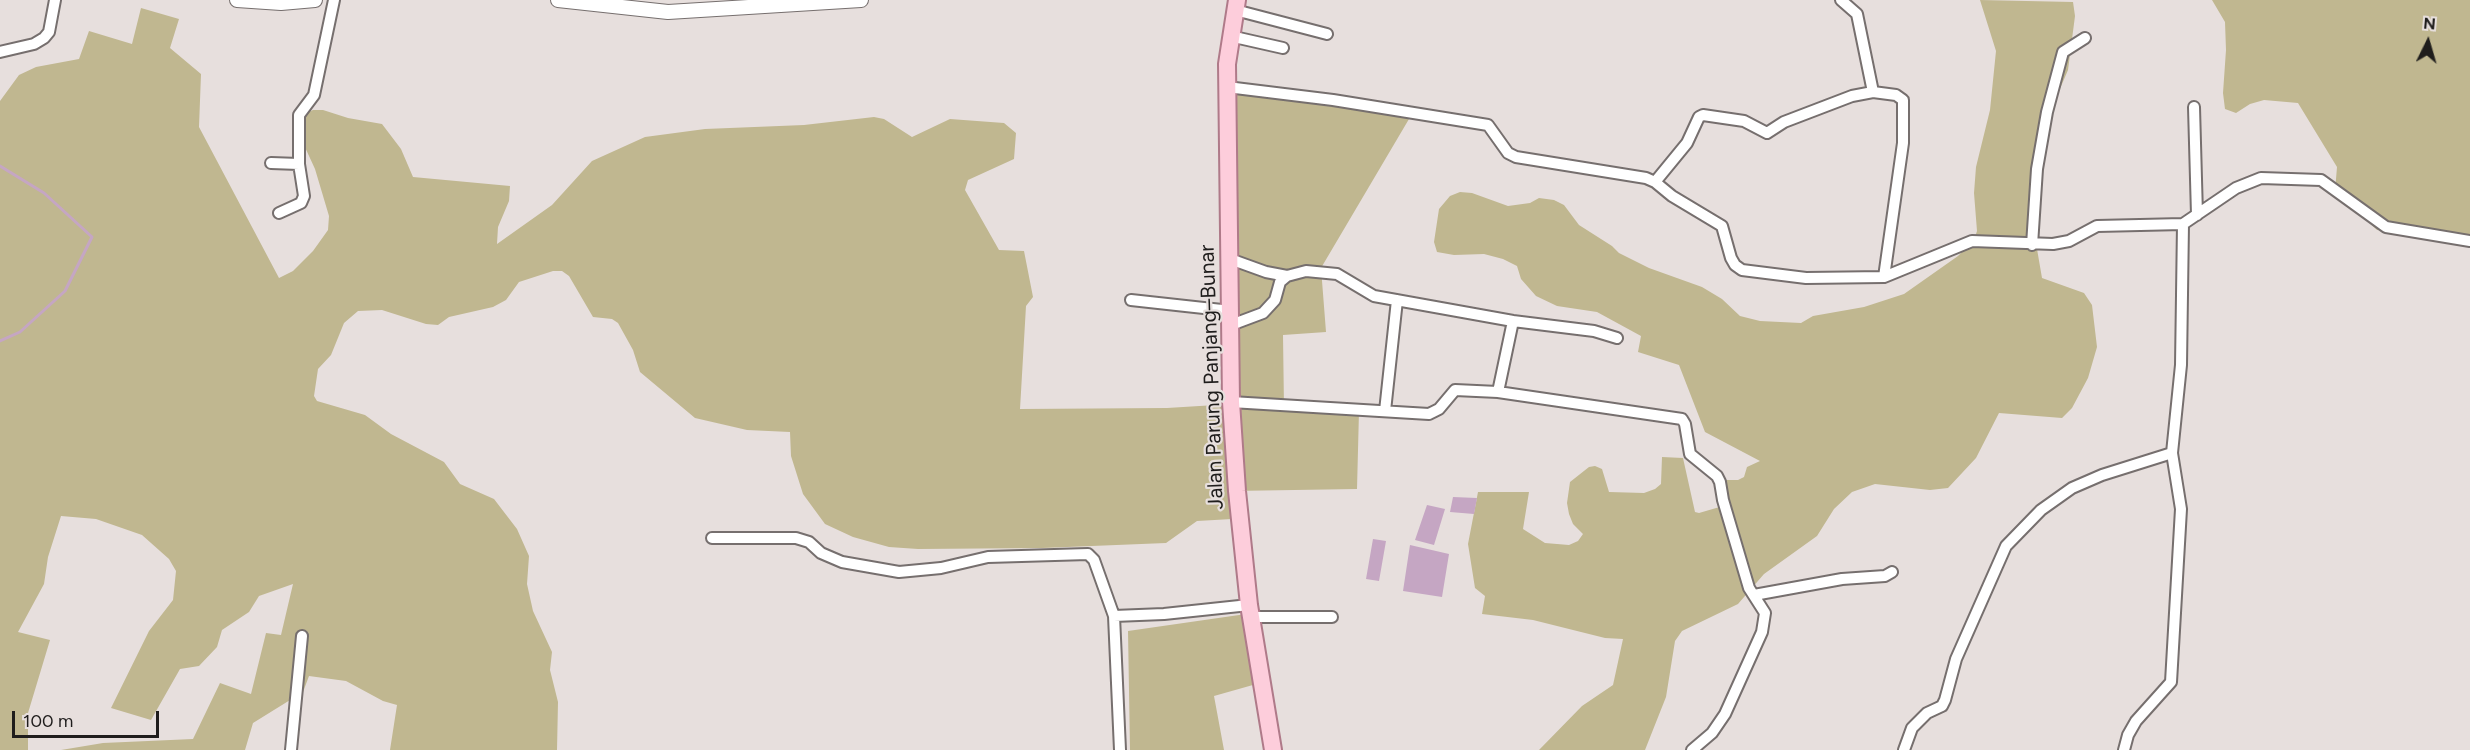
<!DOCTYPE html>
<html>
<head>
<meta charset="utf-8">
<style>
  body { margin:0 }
  #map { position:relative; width:2470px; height:750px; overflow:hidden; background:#e7dfdd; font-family:Figtree,sans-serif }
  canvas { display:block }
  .north { position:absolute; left:2398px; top:12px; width:60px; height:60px; -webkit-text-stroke:4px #e7dfdd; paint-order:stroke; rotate:5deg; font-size:16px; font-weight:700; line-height:24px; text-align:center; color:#1f1d1c }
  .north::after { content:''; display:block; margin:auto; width:21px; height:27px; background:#1f1d1c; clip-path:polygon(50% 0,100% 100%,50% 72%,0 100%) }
  .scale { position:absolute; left:12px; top:711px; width:147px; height:27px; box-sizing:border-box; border:3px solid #1f1d1c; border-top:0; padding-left:8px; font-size:18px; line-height:21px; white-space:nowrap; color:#1f1d1c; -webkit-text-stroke:4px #e7dfdd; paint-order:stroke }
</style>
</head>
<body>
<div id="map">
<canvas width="2470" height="750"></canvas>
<div class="north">N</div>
<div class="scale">100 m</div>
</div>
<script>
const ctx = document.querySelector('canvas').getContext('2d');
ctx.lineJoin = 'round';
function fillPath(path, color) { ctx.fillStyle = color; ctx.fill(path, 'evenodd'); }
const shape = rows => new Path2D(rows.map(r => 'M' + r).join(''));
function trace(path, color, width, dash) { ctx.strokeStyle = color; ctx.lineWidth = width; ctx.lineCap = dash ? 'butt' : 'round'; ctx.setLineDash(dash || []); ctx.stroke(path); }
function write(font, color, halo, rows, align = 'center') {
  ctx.font = font + ' Figtree,sans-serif'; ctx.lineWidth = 4.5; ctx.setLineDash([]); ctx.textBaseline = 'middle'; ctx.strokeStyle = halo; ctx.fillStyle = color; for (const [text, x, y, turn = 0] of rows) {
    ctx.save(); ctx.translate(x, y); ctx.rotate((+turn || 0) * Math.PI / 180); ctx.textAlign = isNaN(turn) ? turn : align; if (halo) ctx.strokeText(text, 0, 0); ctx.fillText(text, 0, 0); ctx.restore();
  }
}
const green = shape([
  [1980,0,2073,2,2075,16,2068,70,2050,112,2045,141,2037,249,2042,278,2084,293,2092,305,2097,347,2088,378,2072,408,2062,418,1999,413,1976,458,1948,488,1930,490,1875,484,1852,492,1834,509,1817,536,1764,574,1738,604,1682,631,1675,641,1666,697,1645,750,1539,750,1582,706,1613,685,1623,639,1605,638,1533,620,1482,614,1485,596,1475,588,1468,544,1478,492,1529,492,1523,529,1545,543,1569,545,1578,541,1583,534,1573,524,1569,514,1567,503,1570,482,1589,467,1595,466,1602,469,1609,492,1644,493,1655,489,1661,484,1662,457,1683,458,1695,512,1699,513,1723,506,1719,480,1738,480,1744,477,1747,467,1760,461,1705,432,1679,365,1638,352,1641,336,1597,312,1557,306,1536,296,1521,279,1517,266,1503,259,1484,254,1454,255,1437,252,1434,242,1439,209,1450,196,1460,192,1472,193,1508,206,1530,203,1539,198,1554,200,1564,205,1579,225,1612,246,1619,253,1649,268,1702,287,1722,299,1740,316,1760,321,1801,323,1813,316,1864,307,1904,294,1958,256,1974,240,1977,231,1974,193,1976,167,1990,110,1996,51],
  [2212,0,2470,0,2470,239,2377,230,2335,191,2337,167,2298,103,2264,100,2250,104,2236,113,2225,109,2223,93,2226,50,2225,22],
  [141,8,179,19,170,48,201,74,199,127,279,278,293,271,313,251,328,230,329,216,315,169,298,132,300,116,313,110,323,110,348,118,382,124,401,149,413,177,510,186,509,201,498,227,497,244,552,205,592,161,645,137,705,129,804,125,874,117,884,119,912,137,950,119,1004,123,1016,133,1014,159,968,180,965,190,999,250,1024,251,1033,297,1026,306,1020,409,1167,408,1232,404,1226,91,1391,110,1409,119,1321,268,1326,332,1283,335,1284,408,1359,411,1357,489,1232,491,1232,519,1197,521,1166,543,1042,548,918,549,889,547,853,537,825,524,803,494,791,456,790,432,747,430,695,418,640,372,633,350,618,323,612,319,593,317,569,276,562,271,553,271,519,282,506,300,493,307,449,317,438,325,426,324,382,310,358,311,344,323,331,355,318,369,314,396,317,401,365,415,391,434,444,462,460,484,494,499,517,529,529,556,527,584,533,611,552,652,550,670,558,702,557,750,390,750,397,705,383,701,346,681,309,676,303,692,253,723,245,750,61,750,103,743,193,739,220,683,251,694,266,633,281,635,293,584,259,596,249,612,222,630,217,647,199,666,180,669,151,720,111,708,149,631,173,600,176,571,169,559,142,535,96,519,61,516,48,557,44,584,18,632,50,640,28,713,28,750,0,750,0,101,19,75,36,67,79,59,89,31,132,44],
  [1253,613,1267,681,1214,696,1224,750,1130,750,1128,631]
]);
const water = shape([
  [1453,497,1477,498,1474,514,1450,512],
  [1427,505,1445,509,1434,545,1415,540],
  [1373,539,1386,541,1379,581,1366,579],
  [1410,545,1449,554,1442,597,1403,591]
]);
const stream = shape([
  [0,166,44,193,92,237,65,291,20,332,0,341]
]);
const minor = shape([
  [1841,0,1857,14,1873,92],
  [1235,10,1327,34],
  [1230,36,1283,48],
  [0,52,34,44,44,38,49,32,55,0],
  [1227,87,1333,100,1488,125,1508,153,1516,157,1646,178,1655,182,1672,196,1722,226,1731,258,1735,265,1742,270,1806,278,1884,277,1972,241,2053,244,2069,241,2097,226,2183,224,2236,188,2261,178,2321,180,2386,227,2470,241],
  [2194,107,2197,215],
  [271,163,299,164,299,115,314,95,334,0],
  [1655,182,1687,143,1699,117,1703,115,1744,121,1767,133,1784,122,1852,96,1873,92,1896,95,1903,100,1903,143,1884,277],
  [279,213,301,203,304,196,299,164],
  [2032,245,2037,169,2047,112,2063,52,2085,38],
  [1230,259,1266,272,1287,276],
  [1131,300,1231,311],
  [1231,325,1263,313,1275,300,1280,282,1287,276,1306,271,1337,274,1374,296,1513,321,1594,331,1617,338],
  [1498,392,1513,321],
  [1231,402,1429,414,1439,409,1455,390,1498,392,1682,419,1685,424,1690,454,1717,476,1720,482,1723,500,1749,588,1765,613,1762,632,1725,714,1712,733,1692,750],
  [1385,411,1397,300],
  [712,538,796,538,809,542,821,553,842,562,899,572,941,568,988,557,1088,554,1094,560,1114,616,1120,750],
  [1754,595,1842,579,1885,576,1892,572],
  [1114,616,1164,614,1249,605],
  [1251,617,1332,617],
  [291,750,302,636],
  [1904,750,1912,728,1927,713,1942,706,1945,700,1956,659,2006,546,2041,510,2072,488,2102,475,2172,453],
  [2124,750,2128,735,2136,721,2171,682,2181,509,2172,453,2181,365,2183,224]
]);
const tertiary = shape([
  [237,0,281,3,315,0],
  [558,0,668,12,861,0]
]);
const primary = shape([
  [1237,0,1227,64,1231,402,1237,491,1249,605,1273,750]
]);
const streetNames = [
  ["Jalan Parung Panjang–Bunar",1212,377,-92]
];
fillPath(green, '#c0b790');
fillPath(water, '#c5a6c3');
trace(stream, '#c5a6c3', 3);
trace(minor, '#766f6e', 14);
trace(tertiary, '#766f6e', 16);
trace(primary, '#af7a89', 20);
trace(minor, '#fff', 10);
trace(tertiary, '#fff', 14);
trace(primary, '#fdcddb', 16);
write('21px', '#1f1d1c', '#e7dfdd', streetNames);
</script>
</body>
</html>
